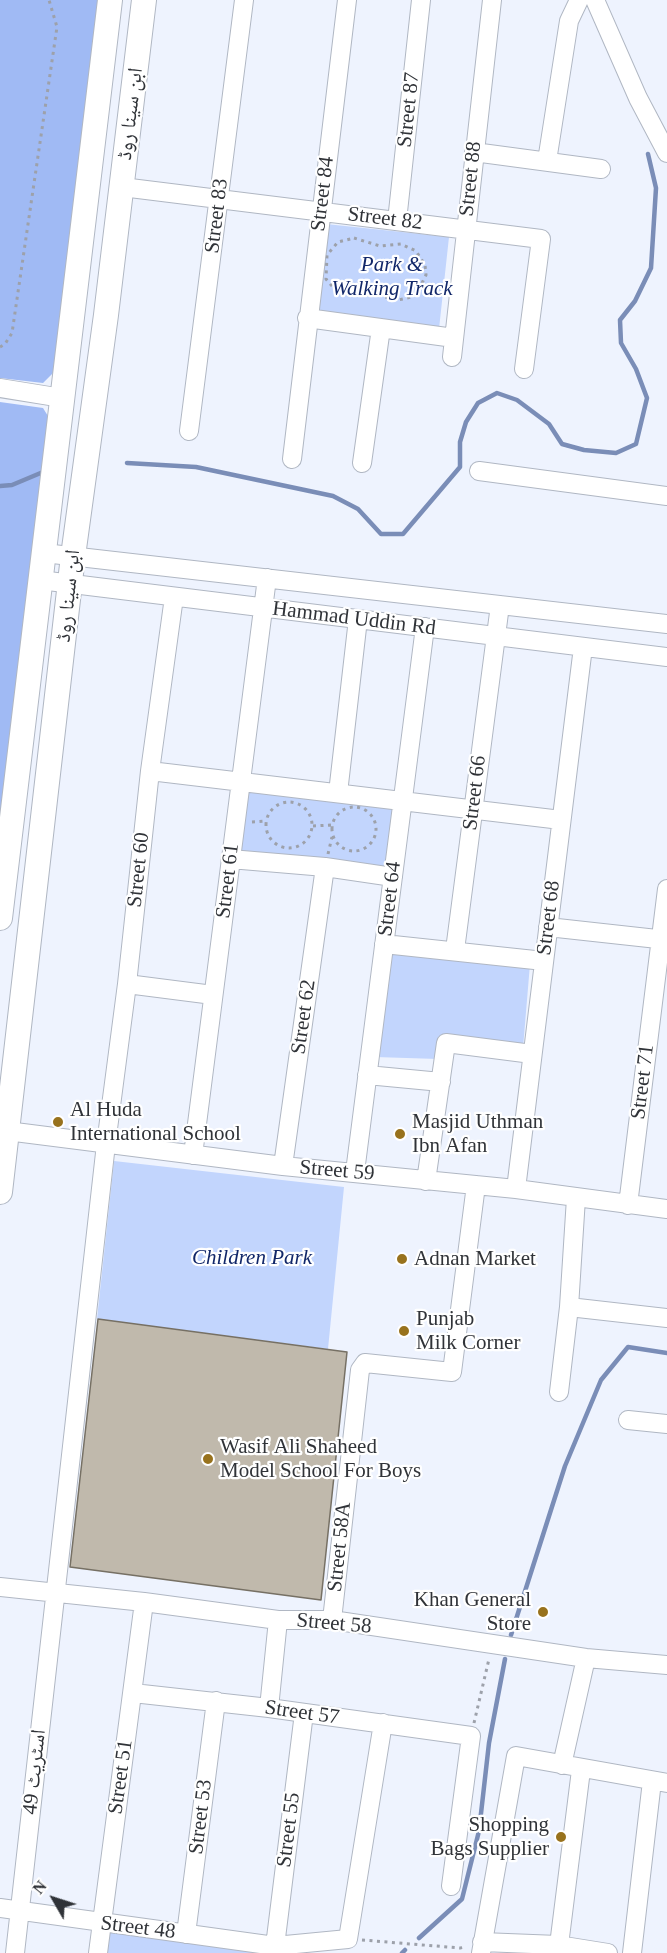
<!DOCTYPE html>
<html>
<head>
<meta charset="utf-8">
<style>
  body { margin:0 }
  #map { position:relative; width:667px; height:1953px; overflow:hidden; background:#eef3fe; font-family:"Times New Roman",serif }
  canvas { display:block }
  .north { position:absolute; left:24px; top:1869px; width:60px; height:60px; -webkit-text-stroke:4px #fff; paint-order:stroke; rotate:309deg; font-size:16px; font-weight:700; line-height:24px; text-align:center; color:#303338 }
  .north::after { content:''; display:block; margin:auto; width:21px; height:27px; background:#303338; clip-path:polygon(50% 0,100% 100%,50% 72%,0 100%) }
</style>
</head>
<body>
<div id="map">
<canvas width="667" height="1953"></canvas>
<div class="north">N</div>
</div>
<script>
const ctx = document.querySelector('canvas').getContext('2d');
ctx.lineJoin = 'round';
function fillPath(path, color) { ctx.fillStyle = color; ctx.fill(path, 'evenodd'); }
const shape = rows => new Path2D(rows.map(r => 'M' + r).join(''));
function trace(path, color, width, dash) { ctx.strokeStyle = color; ctx.lineWidth = width; ctx.lineCap = dash ? 'butt' : 'round'; ctx.setLineDash(dash || []); ctx.stroke(path); }
function write(font, color, halo, rows, align = 'center') {
  ctx.font = font + ' "Times New Roman","Noto Naskh Arabic",serif'; ctx.lineWidth = 4.5; ctx.setLineDash([]); ctx.textBaseline = 'middle'; ctx.strokeStyle = halo; ctx.fillStyle = color; for (const [text, x, y, turn = 0] of rows) {
    ctx.save(); ctx.translate(x, y); ctx.rotate((+turn || 0) * Math.PI / 180); ctx.textAlign = isNaN(turn) ? turn : align; if (halo) ctx.strokeText(text, 0, 0); ctx.fillText(text, 0, 0); ctx.restore();
  }
}
const green = shape([
  [326,224,449,237,439,329,316,316],
  [244,784,394,804,385,874,235,854],
  [389,949,530,964,523,1048,444,1040,438,1059,375,1057],
  [114,1161,344,1187,328,1349,97,1319],
  [108,1930,252,1949,252,1953,105,1953]
]);
const forest = shape([
  [0,0,99,0,55,371,43,383,0,378],
  [0,402,43,408,51,421,0,852]
]);
const stream = shape([
  [127,463,196,467,333,496,358,509,381,534,403,534,460,467,460,442,466,422,478,403,497,393,517,400,549,424,562,444,584,450,616,453,636,444,647,398,636,369,621,343,620,320,635,301,651,268,656,188,648,154],
  [0,486,12,485,43,472],
  [511,1635,565,1466,601,1380,628,1347,667,1353],
  [419,1938,462,1899,479,1831,489,1743,505,1659],
  [402,1953,405,1950]
]);
const building = shape([
  [98,1319,347,1352,321,1600,70,1567,98,1319]
]);
const path = shape([
  [354,238,380,246,401,244,416,251,425,265,426,275,417,293,412,297,398,300,373,294,343,295,337,292,326,279,327,255,338,242,354,238],
  [0,347,5,344,12,333,57,27,49,0],
  '266 825a23 23 0 1 1 46 0a23 23 0 1 1-46 0Z',
  '332 829a22 22 0 1 1 44 0a22 22 0 1 1-44 0Z',
  [252,822,266,821],
  [313,826,332,825],
  [328,854,332,837],
  [474,1723,489,1659],
  [362,1940,460,1948,466,1947]
]);
const minor = shape([
  [595,0,638,98,667,153],
  [474,152,601,169],
  [547,161,569,21,579,0],
  [122,187,541,239,524,369],
  [397,221,421,0],
  [307,318,454,338],
  [452,357,492,0],
  [0,388,62,398],
  [189,431,244,0],
  [292,459,347,0],
  [362,463,381,328],
  [479,471,667,496],
  [44,553,667,624],
  [40,580,667,657],
  [150,771,561,820],
  [338,793,358,619],
  [230,859,325,867,393,877],
  [548,927,667,940],
  [384,944,544,961],
  [455,950,500,605],
  [127,984,213,995],
  [367,1075,441,1082],
  [7,1131,283,1166,516,1189,667,1209],
  [193,1155,267,578],
  [283,1166,325,867],
  [355,1172,425,627],
  [426,1181,446,1043,532,1054],
  [516,1189,583,647],
  [628,1205,667,889],
  [569,1307,667,1318],
  [559,1392,569,1307,576,1198],
  [628,1420,667,1424],
  [0,1587,144,1602,278,1620,332,1620,586,1658,667,1665],
  [332,1620,360,1370,365,1363,452,1372,476,1185],
  [133,1693,269,1708,471,1736,451,1886],
  [269,1708,278,1620],
  [562,1765,586,1658],
  [0,1908,275,1946,348,1939,383,1723],
  [186,1934,216,1701],
  [482,1942,558,1945,608,1953],
  [275,1946,304,1713],
  [15,1953,106,1144,127,984,150,771,174,597],
  [98,1953,144,1602],
  [481,1953,516,1756,667,1783],
  [558,1953,581,1770],
  [632,1953,652,1781]
]);
const major = shape([
  [0,918,110,0],
  [0,1192,73,556,106,315,144,0]
]);
const markers = [
  [58,1122,6,"#98721d"],
  [400,1134,6,"#98721d"],
  [402,1259,6,"#98721d"],
  [404,1331,6,"#98721d"],
  [208,1459,6,"#98721d"],
  [543,1612,6,"#98721d"],
  [561,1837,6,"#98721d"]
];
const streetNames = [
  ["Street 87",409,110,-84],
  ["ابن سینا روڈ",131,114,-83],
  ["Street 88",471,179,-84],
  ["Street 84",323,194,-83],
  ["Street 83",217,216,-83],
  ["Street 82",385,219,7],
  ["ابن سینا روڈ",69,596,-84],
  ["Hammad Uddin Rd",354,619,7],
  ["Street 66",475,793,-83],
  ["Street 60",139,870,-84],
  ["Street 61",228,881,-83],
  ["Street 64",390,899,-83],
  ["Street 68",549,918,-83],
  ["Street 62",304,1017,-82],
  ["Street 71",643,1082,-83],
  ["Street 59",337,1171,5],
  ["Street 58A",340,1547,-84],
  ["Street 58",334,1624,5],
  ["Street 57",302,1713,8],
  ["اسٹریٹ 49",35,1772,-84],
  ["Street 51",121,1777,-82],
  ["Street 53",201,1817,-83],
  ["Street 55",289,1830,-83],
  ["Street 48",138,1928,7]
];
const parkNames = [
  ["Park &",392,265],
  ["Walking Track",392,289],
  ["Children Park",252,1258]
];
const poiNames = [
  ["Al Huda",70,1110],
  ["International School",70,1134],
  ["Masjid Uthman",412,1122],
  ["Ibn Afan",412,1146],
  ["Adnan Market",414,1259],
  ["Punjab",416,1319],
  ["Milk Corner",416,1343],
  ["Wasif Ali Shaheed",220,1447],
  ["Model School For Boys",220,1471],
  ["Khan General",531,1600,"right"],
  ["Store",531,1624,"right"],
  ["Shopping",549,1825,"right"],
  ["Bags Supplier",549,1849,"right"]
];
fillPath(green, '#c2d5fd');
fillPath(forest, '#a0baf4');
trace(stream, '#7a8db7', 4.5);
fillPath(building, '#c0b9ac');
trace(building, '#767064', 1.5);
trace(minor, '#b0b7c3', 20);
trace(major, '#b0b7c3', 26);
trace(path, '#9da1aa', 3, [3, 4.5]);
trace(minor, '#fff', 18);
trace(major, '#fff', 24);
for (const [x, y, r, color] of markers) { const dot = new Path2D(); dot.arc(x, y, r, 0, 2 * Math.PI); ctx.fillStyle = color; ctx.fill(dot); trace(dot, '#fff', 2); }
write('21px', '#303338', '#fff', streetNames);
write('italic 21px', '#112769', '#fff', parkNames);
write('21px', '#303338', '#fff', poiNames, 'left');
</script>
</body>
</html>
